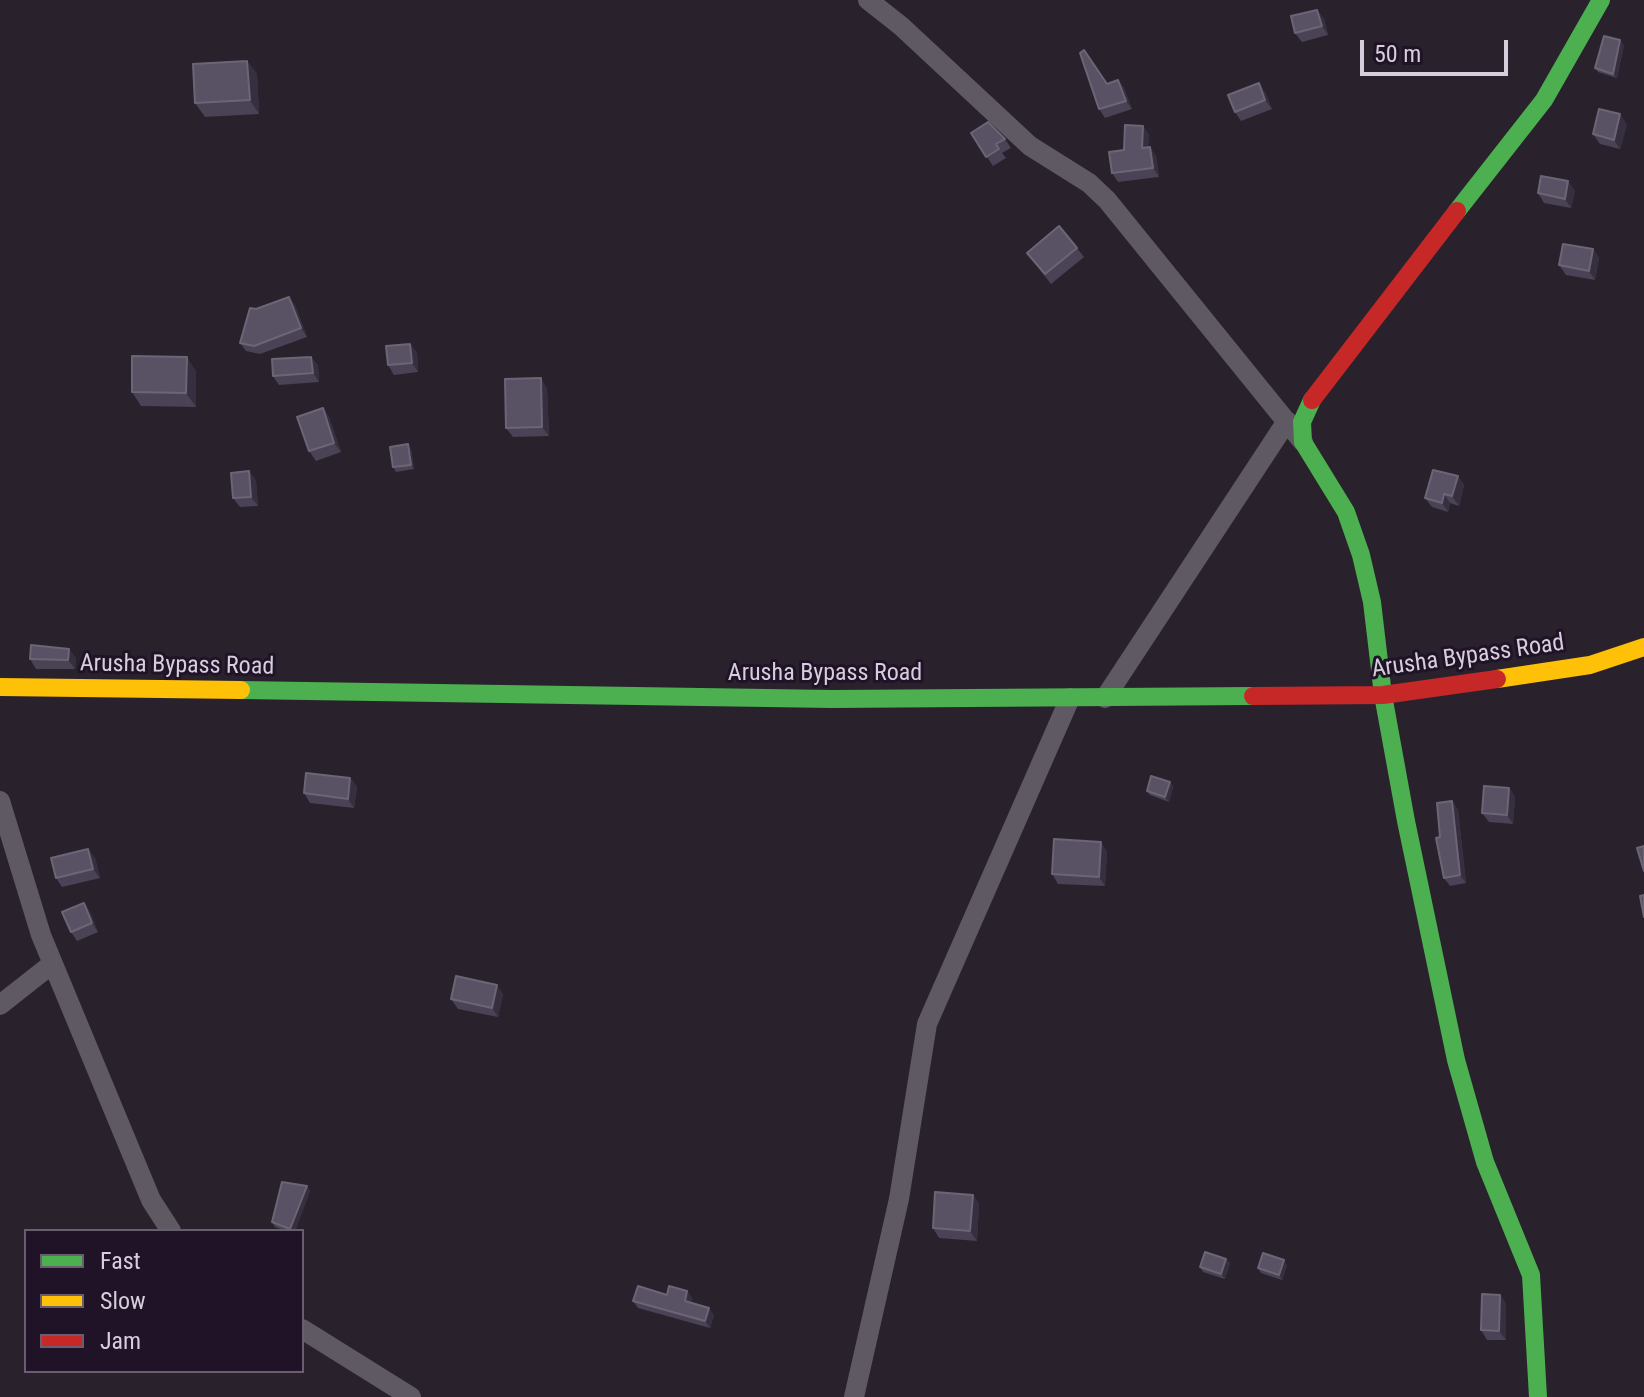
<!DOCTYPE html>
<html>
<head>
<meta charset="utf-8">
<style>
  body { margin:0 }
  #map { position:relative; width:1644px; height:1397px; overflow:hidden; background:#29222d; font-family:"Roboto Condensed",sans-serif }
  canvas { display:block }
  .legend { position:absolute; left:24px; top:1229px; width:280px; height:144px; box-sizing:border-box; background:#201328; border:2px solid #695e70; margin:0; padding:10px 14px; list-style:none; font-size:24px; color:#d6cedc }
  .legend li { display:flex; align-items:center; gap:16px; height:40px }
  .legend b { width:40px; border:2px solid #695e70 }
  .scale { position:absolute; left:1360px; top:40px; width:148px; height:36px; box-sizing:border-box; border:4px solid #d6cedc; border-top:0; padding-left:10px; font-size:24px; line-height:28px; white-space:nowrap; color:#d6cedc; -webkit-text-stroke:6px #201328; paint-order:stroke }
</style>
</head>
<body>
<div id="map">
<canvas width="1644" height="1397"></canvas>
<ul class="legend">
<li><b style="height:10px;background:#4caf50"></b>Fast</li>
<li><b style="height:10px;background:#ffc107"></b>Slow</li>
<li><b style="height:10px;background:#c62828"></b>Jam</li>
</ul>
<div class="scale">50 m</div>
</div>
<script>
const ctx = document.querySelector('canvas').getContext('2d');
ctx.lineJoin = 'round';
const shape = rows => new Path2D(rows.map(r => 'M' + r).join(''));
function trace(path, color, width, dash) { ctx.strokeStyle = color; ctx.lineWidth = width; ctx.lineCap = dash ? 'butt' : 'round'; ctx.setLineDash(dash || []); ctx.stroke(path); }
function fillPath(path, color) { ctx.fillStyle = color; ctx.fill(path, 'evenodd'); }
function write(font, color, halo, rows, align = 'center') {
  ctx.font = font + ' "Roboto Condensed",sans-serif'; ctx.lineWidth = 6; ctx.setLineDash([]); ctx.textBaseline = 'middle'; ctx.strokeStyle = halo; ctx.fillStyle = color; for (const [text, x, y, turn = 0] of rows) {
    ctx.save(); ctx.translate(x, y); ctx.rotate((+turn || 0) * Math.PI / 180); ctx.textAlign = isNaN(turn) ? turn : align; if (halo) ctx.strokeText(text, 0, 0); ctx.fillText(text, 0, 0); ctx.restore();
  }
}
const street = shape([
  [868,0,901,26,1030,146,1089,183,1107,200,1303,442],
  [1105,698,1287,421],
  [0,801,41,935,151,1200,171,1231],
  [0,1005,52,964],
  [302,1329,411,1397],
  [854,1397,899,1199,927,1024,1070,698]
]);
const fast = shape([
  [1457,211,1544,100,1601,0],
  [1312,400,1302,422,1303,442,1346,512,1361,555,1372,602,1383,695,1406,821,1456,1060,1485,1162,1531,1275,1538,1397],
  [241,690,832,699,1253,696]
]);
const slow = shape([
  [1497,679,1590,665,1644,647],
  [0,687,241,690]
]);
const jam = shape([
  [1312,400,1457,211],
  [1253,696,1383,695,1497,679]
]);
const wall = shape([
  [1317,10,1324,19,1328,35,1302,42,1295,33],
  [1624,45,1617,78,1598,72,1595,68],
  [247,61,257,74,259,114,205,117,195,103],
  [1118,80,1124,88,1132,109,1105,118,1099,109,1107,84],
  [1265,92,1272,109,1241,121,1235,112],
  [1627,124,1620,149,1600,144,1593,134],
  [971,133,1005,139,1011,148,1002,153,1006,158,993,166],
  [1149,134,1148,147,1156,156,1159,177,1118,182,1112,173,1124,150],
  [1568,181,1575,191,1571,208,1544,203,1538,193],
  [1077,248,1084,257,1051,284,1027,253],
  [1593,249,1599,258,1595,280,1566,275,1559,265],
  [295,305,307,337,260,354,246,351,240,343,256,309],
  [410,344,417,353,418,372,394,375,388,365],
  [311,357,318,366,319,382,279,385,273,376],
  [196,371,196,407,141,406,132,392],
  [547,388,549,436,513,437,506,428],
  [323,408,329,417,341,452,316,461,309,451],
  [411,449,414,469,396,472,393,467],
  [249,471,256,481,258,506,240,507,233,498],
  [1458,476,1464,485,1459,506,1450,503,1448,512,1432,507,1425,498],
  [76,658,75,669,36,669,30,659],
  [350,778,357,787,354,808,310,803,304,793],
  [1170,782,1173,787,1169,802,1150,795,1147,791],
  [1509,788,1515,797,1513,824,1489,822,1482,813],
  [1452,801,1458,810,1466,883,1450,886,1444,878,1440,837],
  [1107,851,1105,886,1058,884,1052,874],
  [95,858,100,878,62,887,56,878],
  [84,903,90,912,98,932,77,941,71,932],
  [503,994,498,1017,458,1009,451,999],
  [307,1186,310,1191,295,1231,286,1231,275,1227,272,1222],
  [973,1195,979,1204,977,1241,939,1238,933,1228],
  [1226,1259,1230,1263,1225,1279,1203,1272,1200,1267],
  [1287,1265,1282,1280,1261,1273,1258,1268],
  [687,1291,692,1298,691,1303,714,1315,710,1328,638,1308,633,1301],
  [1500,1295,1506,1304,1506,1340,1487,1340,1481,1330]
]);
const shadedWall = shape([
  [1317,10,1324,19,1328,35,1322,26],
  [1620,40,1624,45,1617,78,1613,74],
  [247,61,257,74,259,114,250,100],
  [1118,80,1124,88,1132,109,1126,101],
  [1259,83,1265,92,1272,109,1265,100],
  [1620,114,1627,124,1620,149,1614,140],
  [1143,126,1149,134,1148,157,1142,148],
  [1150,147,1156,156,1159,177,1153,168],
  [1568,181,1575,191,1571,208,1565,199],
  [1593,249,1599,258,1595,280,1589,271],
  [289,297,295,305,307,337,301,328],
  [410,344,417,353,418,372,412,363],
  [187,357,196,371,196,407,186,393],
  [311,357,318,366,319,382,313,373],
  [541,378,547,388,549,436,542,427],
  [323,408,329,417,341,452,334,443],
  [408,444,411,449,414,469,411,465],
  [249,471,256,481,258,506,251,497],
  [1458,476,1464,485,1459,506,1452,496],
  [1444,494,1450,503,1448,512,1442,503],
  [69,649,76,658,75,669,68,660],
  [350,778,357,787,354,808,348,799],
  [1170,782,1173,787,1169,802,1165,797],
  [1509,788,1515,797,1513,824,1507,815],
  [1452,801,1458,810,1466,883,1460,875],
  [1101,842,1107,851,1105,886,1099,877],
  [88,849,95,858,100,878,93,869],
  [84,903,90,912,98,932,92,923],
  [497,985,503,994,498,1017,492,1008],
  [307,1186,310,1191,295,1231,292,1231,290,1229],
  [973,1195,979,1204,977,1241,970,1231],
  [1226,1259,1230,1263,1225,1279,1221,1274],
  [1284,1260,1287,1265,1282,1280,1279,1275],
  [687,1291,692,1298,690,1308,685,1301],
  [1500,1295,1506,1304,1506,1340,1499,1331],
  [709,1308,714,1315,710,1328,705,1321]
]);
const building = shape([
  [1317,10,1322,26,1295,33,1291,16,1317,10],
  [1604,36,1620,40,1613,74,1595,68,1604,36],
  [1084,50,1107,84,1118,80,1126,101,1099,109,1080,53,1084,50],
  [247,61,250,100,195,103,193,64,247,61],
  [1259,83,1265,100,1235,112,1228,95,1259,83],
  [1599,109,1620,114,1614,140,1593,134,1599,109],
  [988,122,1005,139,996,144,999,149,986,157,971,133,988,122],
  [1125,125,1143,126,1142,148,1150,147,1153,168,1112,173,1109,152,1124,150,1125,125],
  [1541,176,1568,181,1565,199,1538,193,1541,176],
  [1059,226,1077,248,1045,274,1027,253,1059,226],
  [1563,244,1593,249,1589,271,1559,265,1563,244],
  [289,297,301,328,254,346,240,343,250,308,256,309,289,297],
  [410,344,412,363,388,365,386,346,410,344],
  [132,356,187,357,186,393,132,392,132,356],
  [311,357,313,373,273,376,272,359,311,357],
  [541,378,542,427,506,428,505,379,541,378],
  [323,408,334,443,309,451,297,417,323,408],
  [408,444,411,465,393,467,390,447,408,444],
  [1433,470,1458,476,1452,496,1444,494,1442,503,1425,498,1433,470],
  [249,471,251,497,233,498,231,473,249,471],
  [31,645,69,649,68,660,30,659,31,645],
  [306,773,350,778,348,799,304,793,306,773],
  [1151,776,1170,782,1165,797,1147,791,1151,776],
  [1484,786,1509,788,1507,815,1482,813,1484,786],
  [1452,801,1460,875,1444,878,1436,838,1440,837,1437,803,1452,801],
  [1054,839,1101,842,1099,877,1052,874,1054,839],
  [1644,846,1644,871,1637,848,1644,846],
  [88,849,93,869,56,878,51,858,88,849],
  [1644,895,1644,917,1640,896,1644,895],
  [84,903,92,923,71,932,62,912,84,903],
  [456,976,497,985,492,1008,451,999,456,976],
  [282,1182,307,1186,290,1229,272,1222,282,1182],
  [935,1192,973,1195,970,1231,933,1228,935,1192],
  [1205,1252,1226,1259,1221,1274,1200,1267,1205,1252],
  [1263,1253,1284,1260,1279,1275,1258,1268,1263,1253],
  [638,1286,667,1295,669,1286,687,1291,685,1301,709,1308,705,1321,633,1301,638,1286],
  [1482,1294,1500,1295,1499,1331,1481,1330,1482,1294]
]);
const streetNames = [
  ["Arusha Bypass Road",1468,657,-8],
  ["Arusha Bypass Road",177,666,1],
  ["Arusha Bypass Road",825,674]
];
trace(street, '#5f5963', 20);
trace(fast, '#4caf50', 18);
trace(slow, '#ffc107', 18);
trace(jam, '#c62828', 18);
fillPath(wall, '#4a4255');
fillPath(shadedWall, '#362f3f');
fillPath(building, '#595264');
trace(building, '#6c6576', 2);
write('24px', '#d6cedc', '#201328', streetNames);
</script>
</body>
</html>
